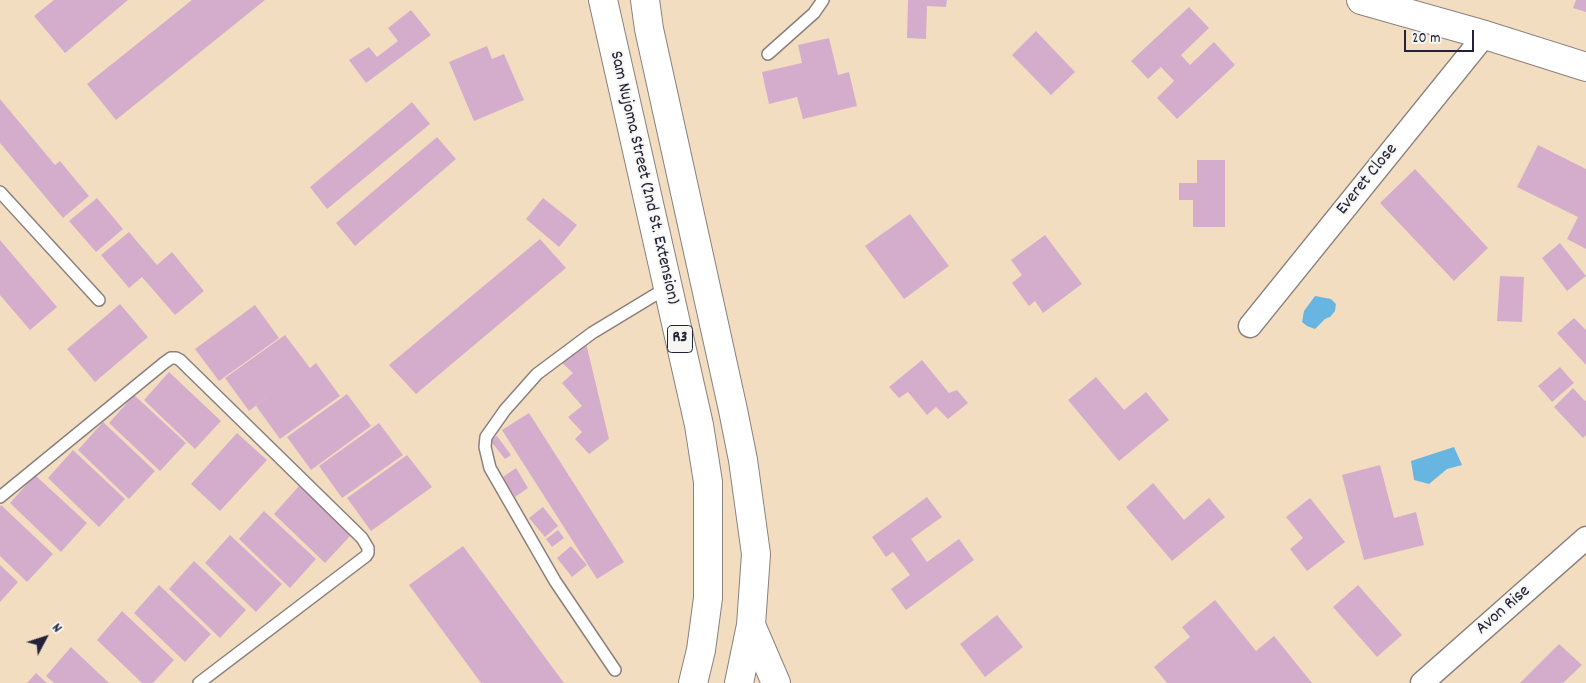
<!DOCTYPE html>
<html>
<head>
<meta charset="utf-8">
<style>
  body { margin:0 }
  #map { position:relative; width:1586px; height:683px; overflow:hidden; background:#f3ddc1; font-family:Dekko,sans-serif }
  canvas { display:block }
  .north { position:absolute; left:20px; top:613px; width:50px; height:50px; -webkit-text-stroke:4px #f6f6f2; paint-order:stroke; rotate:50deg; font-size:14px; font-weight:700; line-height:20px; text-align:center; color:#22223b }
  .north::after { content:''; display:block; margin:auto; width:18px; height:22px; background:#22223b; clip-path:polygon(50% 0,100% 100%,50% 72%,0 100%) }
  .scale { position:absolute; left:1404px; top:30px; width:70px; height:22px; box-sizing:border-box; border:2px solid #22223b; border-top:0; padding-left:6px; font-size:15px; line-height:18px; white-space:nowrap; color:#22223b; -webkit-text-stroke:4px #f6f6f2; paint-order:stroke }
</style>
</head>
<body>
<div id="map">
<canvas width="1586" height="683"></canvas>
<div class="north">N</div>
<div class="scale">20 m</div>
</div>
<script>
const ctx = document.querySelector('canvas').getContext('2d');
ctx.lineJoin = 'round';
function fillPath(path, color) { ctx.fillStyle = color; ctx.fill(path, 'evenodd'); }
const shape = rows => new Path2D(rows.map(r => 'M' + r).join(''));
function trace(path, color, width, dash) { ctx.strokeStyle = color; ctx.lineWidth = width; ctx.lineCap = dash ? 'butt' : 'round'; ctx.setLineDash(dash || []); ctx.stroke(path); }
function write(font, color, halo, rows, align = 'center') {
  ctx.font = font + ' Dekko,sans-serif'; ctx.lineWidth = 4; ctx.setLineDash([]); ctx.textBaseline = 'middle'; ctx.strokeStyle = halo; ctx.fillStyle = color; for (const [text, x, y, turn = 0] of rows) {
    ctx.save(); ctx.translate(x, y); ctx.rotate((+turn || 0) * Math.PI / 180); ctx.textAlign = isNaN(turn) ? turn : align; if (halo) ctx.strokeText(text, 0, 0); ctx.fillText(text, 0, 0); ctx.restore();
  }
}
const water = shape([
  [1315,296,1331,299,1336,304,1335,311,1330,317,1325,319,1315,329,1307,326,1302,322,1304,311],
  [1454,447,1462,465,1447,469,1429,484,1414,480,1411,461]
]);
const building = shape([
  [54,0,128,0,65,53,34,16],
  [192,0,265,0,116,120,87,84],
  [908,0,947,0,946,7,927,6,926,39,907,38],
  [1576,0,1586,0,1586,12,1573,8],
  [1189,7,1209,28,1181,55,1190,65,1214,42,1235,65,1177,119,1157,98,1174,81,1161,67,1148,79,1131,61],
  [411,10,431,35,366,83,349,60,369,47,377,57,398,41,388,28],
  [1036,31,1075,72,1051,95,1012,55],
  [829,38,838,75,849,72,857,106,803,119,797,97,769,104,762,72,802,63,798,45],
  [487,46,492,59,504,54,524,100,474,121,449,62],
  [0,99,55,165,60,161,89,196,63,218,0,143],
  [412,102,430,124,327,209,310,187],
  [437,137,456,159,355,246,336,223],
  [1538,145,1586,169,1586,249,1567,239,1578,217,1517,187],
  [1197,160,1225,160,1225,227,1193,227,1193,200,1179,200,1179,183,1197,183],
  [1415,169,1488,248,1454,281,1380,203],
  [97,198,123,229,96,252,69,221],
  [543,198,577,225,559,247,526,219],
  [910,214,949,266,904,299,865,246],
  [129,232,157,265,172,252,204,291,175,315,142,277,129,288,101,255],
  [1045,235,1082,284,1043,313,1035,301,1029,306,1012,283,1022,275,1011,260],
  [540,239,566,268,416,394,389,365],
  [0,240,57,307,30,330,0,295],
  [1560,243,1586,276,1567,291,1542,258],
  [1500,276,1524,277,1522,322,1497,321],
  [120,304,148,337,95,382,67,349],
  [255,305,279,338,219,381,195,349],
  [1574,318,1586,330,1586,365,1557,333],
  [285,335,310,368,316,363,340,396,280,439,256,406,270,395,249,411,225,378],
  [586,343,609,439,589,454,575,439,582,432,568,417,582,406,562,383,573,373,560,361],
  [922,360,949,393,957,390,968,403,948,419,936,407,927,415,908,392,899,398,889,387],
  [1560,367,1574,383,1552,402,1538,386],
  [169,372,221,421,195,449,144,400],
  [1096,377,1124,410,1146,392,1169,420,1119,461,1068,400],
  [1573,388,1585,401,1586,400,1586,435,1583,438,1554,407],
  [347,394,371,426,311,470,287,437],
  [134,395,186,443,160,471,109,423],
  [529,413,624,562,597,579,502,430],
  [103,422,155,471,129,499,78,450],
  [379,423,403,455,342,498,319,466],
  [237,433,267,460,220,511,191,484],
  [497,436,511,455,505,459,490,440],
  [73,450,125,499,99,527,48,478],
  [407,455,432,487,371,531,347,498],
  [1380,465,1394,518,1416,512,1424,545,1364,560,1342,475],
  [516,468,528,488,515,497,503,477],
  [35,475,87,523,61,552,10,503],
  [1153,483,1184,520,1209,498,1225,517,1172,561,1126,507],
  [299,486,351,535,325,563,274,514],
  [927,497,942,517,911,539,927,562,959,539,974,560,906,610,891,589,910,575,893,552,886,557,872,537],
  [1310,498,1345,542,1307,571,1290,549,1303,538,1286,517],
  [1,505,53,554,27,582,0,556,0,507],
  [543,507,558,526,545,537,529,518],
  [264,511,316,559,290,588,239,539],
  [558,530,564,538,552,547,546,539],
  [230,535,282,584,256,612,205,563],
  [463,546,564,683,481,683,409,585],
  [571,546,587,565,572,577,557,558],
  [194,561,246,610,220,638,169,589],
  [0,565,18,582,0,602],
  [159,585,211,634,185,662,134,613],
  [1358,585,1402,635,1377,657,1333,607],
  [1215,600,1256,651,1274,636,1312,683,1167,683,1154,667,1190,637,1182,627],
  [122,611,174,660,153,683,142,683,97,640],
  [997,615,1023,647,985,677,960,644],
  [1559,644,1582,665,1563,683,1520,683],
  [71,647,109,683,54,683,46,676],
  [36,673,47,683,27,683]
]);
const service = shape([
  [768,54,814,13,823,0],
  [0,192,99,300],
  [0,497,164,363,171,358,176,358,180,360,362,538,368,548,368,553,366,556,199,683],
  [615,670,555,581,490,468,485,447,486,437,505,410,537,374,592,333,668,287]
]);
const minor = shape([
  [1250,326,1485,35],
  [1422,683,1586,538]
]);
const tertiary = shape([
  [1361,0,1485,35,1586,67]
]);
const trunk = shape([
  [603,0,699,425,708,482,708,598,701,650,693,683],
  [645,0,649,29,733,410,743,460,756,554,751,625,739,683],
  [751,625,776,683]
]);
const shields = [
  [680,339,25]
];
const shieldNames = [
  ["R3",680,339]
];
const streetNames = [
  ["Sam Nujoma Street (2nd St. Extension)",643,178,77],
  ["Everet Close",1368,180,-51],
  ["Avon Rise",1504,611,-41]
];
fillPath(water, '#68b5e2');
fillPath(building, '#d5adcc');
trace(service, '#8a807e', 14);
trace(minor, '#8a807e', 25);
trace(tertiary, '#8a807e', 30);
trace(trunk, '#8a807e', 30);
trace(service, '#fff', 11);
trace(minor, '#fff', 22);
trace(tertiary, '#fff', 28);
trace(trunk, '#fff', 28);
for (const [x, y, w] of shields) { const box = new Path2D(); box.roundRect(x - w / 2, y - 13.5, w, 27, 4); ctx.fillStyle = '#f6f6f2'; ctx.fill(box); trace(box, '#22223b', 1); }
write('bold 16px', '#22223b', null, shieldNames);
write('18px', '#22223b', '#f6f6f2', streetNames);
</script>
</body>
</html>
